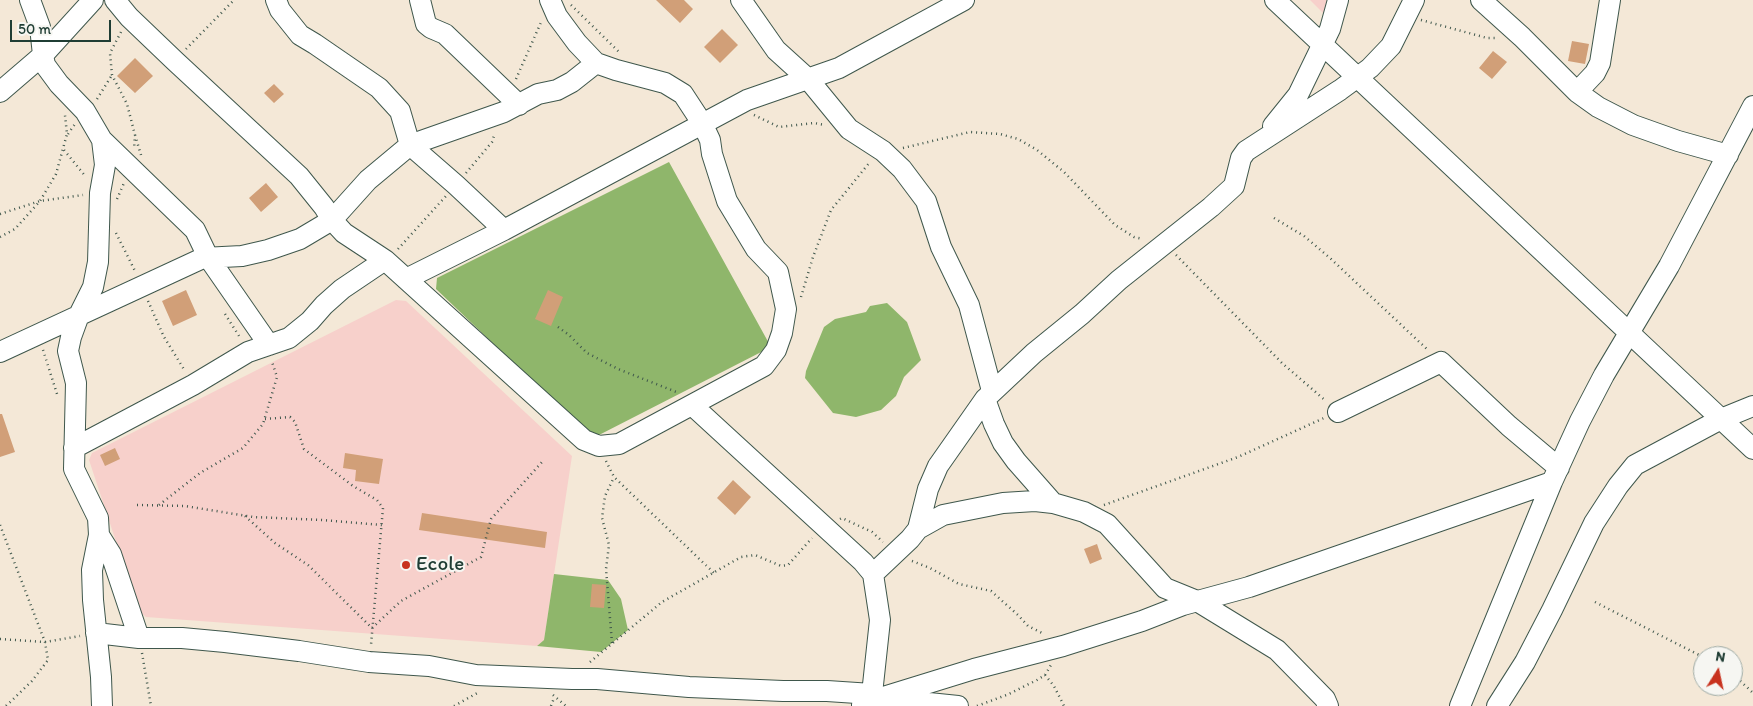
<!DOCTYPE html>
<html>
<head>
<meta charset="utf-8">
<style>
  body { margin:0 }
  #map { position:relative; width:1753px; height:706px; overflow:hidden; background:#f4e8d7; font-family:Itim,sans-serif }
  canvas { display:block }
  .north { position:absolute; left:1693px; top:646px; width:50px; height:50px; box-sizing:border-box; background:#f6f6f2; border:1px solid #a0aca6; border-radius:50%; rotate:10deg; font-size:14px; font-weight:700; line-height:20px; text-align:center; color:#1f3d34 }
  .north::after { content:''; display:block; margin:auto; width:18px; height:22px; background:#c8321e; clip-path:polygon(50% 0,100% 100%,50% 72%,0 100%) }
  .scale { position:absolute; left:10px; top:20px; width:101px; height:22px; box-sizing:border-box; border:2px solid #1f3d34; border-top:0; padding-left:6px; font-size:15px; line-height:18px; white-space:nowrap; color:#1f3d34; -webkit-text-stroke:4px #f6f6f2; paint-order:stroke }
</style>
</head>
<body>
<div id="map">
<canvas width="1753" height="706"></canvas>
<div class="north">N</div>
<div class="scale">50 m</div>
</div>
<script>
const ctx = document.querySelector('canvas').getContext('2d');
ctx.lineJoin = 'round';
function fillPath(path, color) { ctx.fillStyle = color; ctx.fill(path, 'evenodd'); }
const shape = rows => new Path2D(rows.map(r => 'M' + r).join(''));
function trace(path, color, width, dash) { ctx.strokeStyle = color; ctx.lineWidth = width; ctx.lineCap = dash ? 'butt' : 'round'; ctx.setLineDash(dash || []); ctx.stroke(path); }
function write(font, color, halo, rows, align = 'center') {
  ctx.font = font + ' Itim,sans-serif'; ctx.lineWidth = 4; ctx.setLineDash([]); ctx.textBaseline = 'middle'; ctx.strokeStyle = halo; ctx.fillStyle = color; for (const [text, x, y, turn = 0] of rows) {
    ctx.save(); ctx.translate(x, y); ctx.rotate((+turn || 0) * Math.PI / 180); ctx.textAlign = isNaN(turn) ? turn : align; if (halo) ctx.strokeText(text, 0, 0); ctx.fillText(text, 0, 0); ctx.restore();
  }
}
const built = shape([
  [1310,0,1333,0,1330,20],
  [396,300,406,301,572,456,544,640,537,646,146,617,139,611,89,460,92,453]
]);
const forest = shape([
  [669,162,771,347,599,435,588,434,436,289,437,278],
  [887,303,907,322,921,360,904,377,896,396,881,410,856,417,833,413,805,378,806,371,824,327,835,319,866,312,870,306],
  [554,574,608,580,621,599,628,630,601,652,537,646,544,640]
]);
const building = shape([
  [656,0,684,0,693,9,680,23],
  [722,29,738,45,720,63,704,47],
  [1572,41,1589,44,1585,64,1568,61],
  [1493,51,1507,62,1492,79,1479,68],
  [135,58,153,76,135,93,117,76],
  [274,84,284,94,274,103,264,93],
  [266,183,278,197,261,212,249,198],
  [186,290,197,315,173,326,162,301],
  [548,290,563,297,551,326,535,319],
  [0,414,2,414,15,452,0,457],
  [115,448,120,459,105,466,100,455],
  [345,453,383,459,379,484,355,481,356,470,343,468],
  [733,480,751,497,735,515,717,498],
  [422,513,547,532,545,548,419,530],
  [1097,544,1102,559,1090,564,1084,549],
  [592,584,606,585,604,608,590,607]
]);
const path = shape([
  [571,5,620,53],
  [1421,20,1487,38,1498,38],
  [121,32,110,53,112,75,127,104,135,135,134,149],
  [186,49,234,0],
  [516,79,542,20],
  [97,99,112,75],
  [754,115,779,127,814,123,825,125],
  [68,134,75,124],
  [135,135,141,155],
  [903,148,970,132,1000,134,1018,139,1037,150,1064,172,1115,225,1134,237,1143,239],
  [64,150,86,177],
  [466,173,492,142,495,133],
  [117,199,124,183],
  [0,214,40,201,83,195],
  [1274,218,1304,236,1330,258,1429,351],
  [116,233,136,273],
  [0,237,15,229,40,201,56,174,67,134,65,115],
  [398,249,446,196],
  [1176,255,1283,364,1326,401],
  [801,297,813,257,831,210,870,162],
  [148,301,164,337,185,371],
  [225,314,241,339],
  [558,327,569,335,587,353,618,369,679,393],
  [43,350,58,397],
  [265,419,290,417,295,422,304,449,353,486,377,500,383,508,371,645],
  [606,461,614,477,714,573],
  [137,505,185,506,253,517,322,520,382,525],
  [159,505,200,473,243,448,263,424,277,377,272,362],
  [1104,505,1238,457,1324,418],
  [245,516,275,543,308,565,372,628,401,601,481,557,491,519,542,462],
  [840,519,842,518,872,532,883,542],
  [0,525,45,642,48,660,32,681,6,706],
  [912,561,930,568,959,584,991,591,1018,615,1028,626,1044,634],
  [1595,602,1703,657],
  [0,639,45,642,80,636],
  [612,643,606,569,609,545,602,518,605,496,614,477],
  [142,653,151,706],
  [590,662,662,602,741,557,755,555,781,566,788,565,812,538],
  [1733,674,1753,693],
  [1045,675,1054,686,1064,706],
  [553,695,566,706],
  [454,706,479,692],
  [551,706,554,698],
  [977,706,1009,694,1037,680,1045,675,1051,665]
]);
const minor = shape([
  [30,0,40,27,43,55,45,65,59,84,85,111,102,140,105,165,100,193,98,262,93,287,79,315,71,337,68,351,76,383,74,469,98,518,99,535,92,570,93,600,101,677,102,706],
  [115,0,129,17,175,61,299,176,324,207,332,220,344,233,385,260,584,440,599,446,619,444,764,366,776,350,782,333,786,309,778,272,756,249,727,201,712,154,710,140,702,123,683,94,665,83,616,70,596,63,577,43,557,16,550,0],
  [276,0,280,10,300,35,315,44,379,88,400,111,410,145,456,185,504,230],
  [420,0,426,24,431,28,445,34,519,105],
  [741,0,776,50,808,79,849,129,883,151,902,169,926,201,941,247,969,305,992,391],
  [1275,0,1753,449],
  [1481,0,1522,37,1577,92,1598,107,1633,125,1678,141,1728,155],
  [0,92,43,55,93,0],
  [1577,92,1595,73,1600,63,1610,0],
  [1273,126,1298,95,1330,29,1338,0],
  [102,140,195,230,208,257,269,345],
  [406,279,504,230,747,100,839,68,964,0],
  [0,352,203,258,242,256,268,250,300,239,332,220,368,180,410,145,504,112,538,94,557,90,572,82,596,63],
  [985,399,994,424,1003,443,1016,461,1053,503],
  [693,406,863,562,873,574,880,620,872,694,880,698,958,706],
  [1338,412,1441,362,1509,426,1559,468],
  [74,448,193,385,248,352,289,338,310,321,324,305,342,289,385,260],
  [918,529,943,515,1003,503,1035,501,1053,503,1084,512,1107,524,1165,588,1197,601,1277,650,1325,699,1328,706],
  [99,535,111,554,139,638],
  [873,574,910,539,918,529,928,489,938,466,985,399,1034,353,1082,314,1119,280,1211,207,1234,186,1241,158,1246,151,1340,90,1370,68,1391,46,1414,0],
  [96,633,139,638,182,638,225,642,299,651,369,662,429,666,476,675,572,679,597,679,689,687,783,691,827,691,872,694],
  [862,705,880,698,974,669,1063,646,1142,621,1183,605,1249,587,1552,482],
  [1460,706,1552,482,1580,421,1604,375,1669,266,1753,106],
  [1497,706,1525,662,1552,610,1594,523,1618,486,1635,465,1721,419,1753,406]
]);
const markers = [
  [406,565,5,"#c8321e"]
];
const poiNames = [
  ["Ecole",416,565]
];
fillPath(built, '#f7d0cb');
fillPath(forest, '#8fb66b');
fillPath(building, '#d19f78');
trace(minor, '#3f574c', 22);
trace(path, '#3f574c', 2.5, [1, 4]);
trace(minor, '#fff', 20);
for (const [x, y, r, color] of markers) { const dot = new Path2D(); dot.arc(x, y, r, 0, 2 * Math.PI); ctx.fillStyle = color; ctx.fill(dot); trace(dot, '#f6f6f2', 2); }
write('21px', '#1f3d34', '#f6f6f2', poiNames, 'left');
</script>
</body>
</html>
